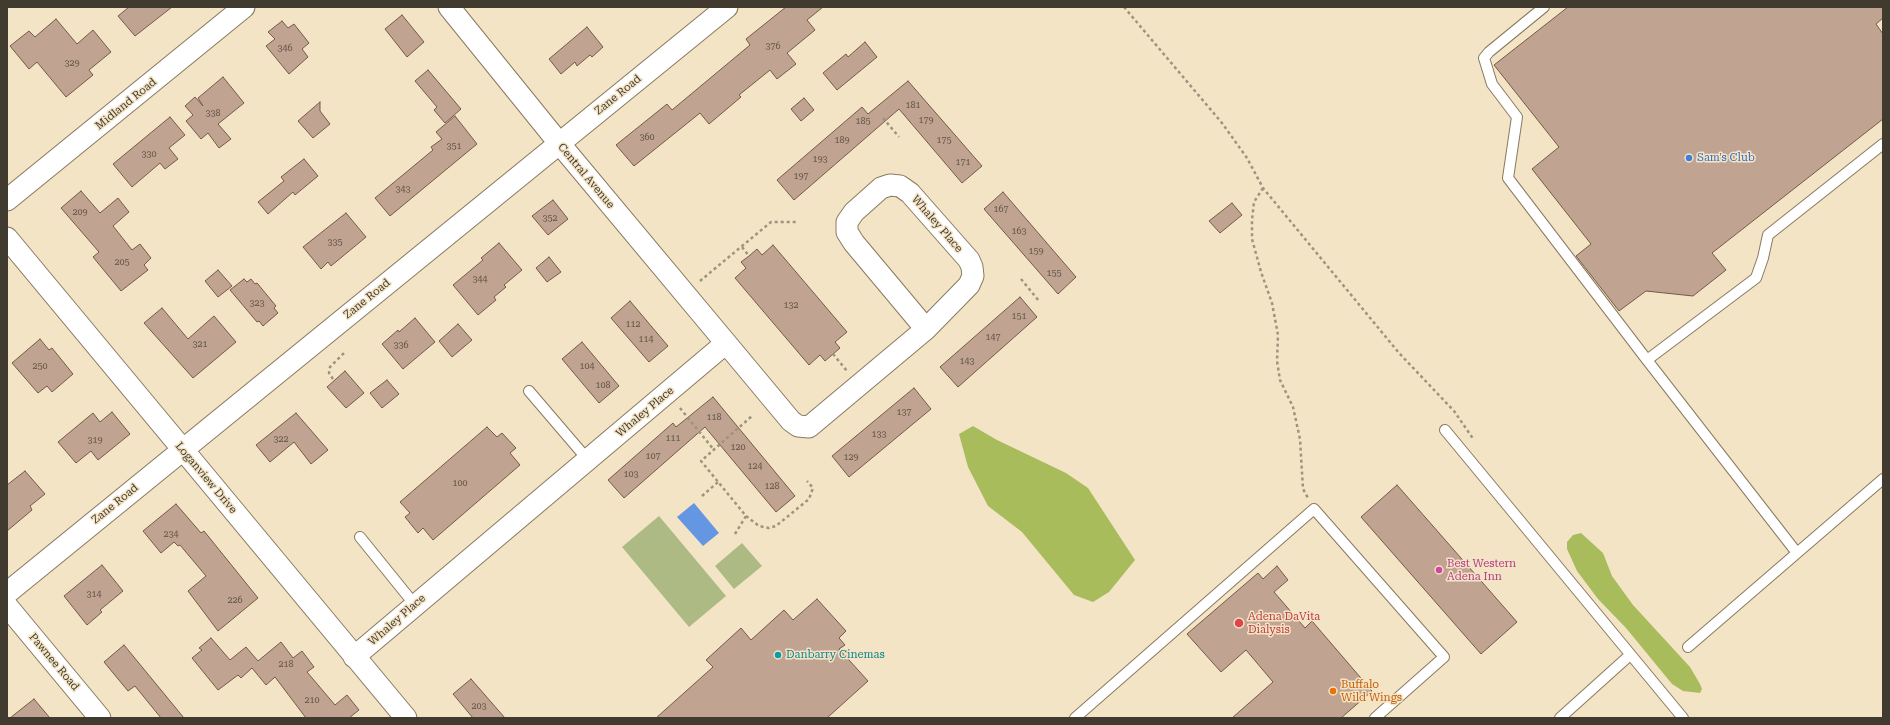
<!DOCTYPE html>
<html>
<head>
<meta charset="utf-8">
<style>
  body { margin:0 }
  #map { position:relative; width:1890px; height:725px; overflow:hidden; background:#f4e4c6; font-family:"Roboto Serif",serif }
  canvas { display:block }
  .frame { position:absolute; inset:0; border:8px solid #413b2f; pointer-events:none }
</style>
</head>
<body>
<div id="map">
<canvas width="1890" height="725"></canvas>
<div class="frame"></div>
</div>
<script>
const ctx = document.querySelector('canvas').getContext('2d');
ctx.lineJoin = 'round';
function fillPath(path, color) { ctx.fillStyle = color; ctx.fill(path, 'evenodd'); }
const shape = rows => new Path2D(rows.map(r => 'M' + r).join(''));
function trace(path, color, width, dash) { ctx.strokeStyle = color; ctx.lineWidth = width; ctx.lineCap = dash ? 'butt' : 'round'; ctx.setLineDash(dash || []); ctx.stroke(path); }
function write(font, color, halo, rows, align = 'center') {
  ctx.font = font + ' "Roboto Serif",serif'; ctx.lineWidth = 3; ctx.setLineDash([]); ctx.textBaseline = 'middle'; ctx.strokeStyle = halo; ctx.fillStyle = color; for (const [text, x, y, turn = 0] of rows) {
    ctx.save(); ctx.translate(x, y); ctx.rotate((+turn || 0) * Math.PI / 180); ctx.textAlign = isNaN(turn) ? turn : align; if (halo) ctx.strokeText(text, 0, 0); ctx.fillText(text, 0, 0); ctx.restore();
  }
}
const green = shape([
  [659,516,726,596,689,627,622,547],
  [742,543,762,566,734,589,715,566]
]);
const forest = shape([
  [973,426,997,440,1066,473,1088,488,1135,560,1109,592,1093,602,1074,595,1022,532,988,506,968,467,959,434],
  [1581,533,1603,553,1612,576,1633,605,1690,667,1700,684,1702,689,1700,693,1683,691,1672,684,1626,628,1598,599,1577,571,1567,549,1567,542,1573,535]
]);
const water = shape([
  [694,503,719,533,703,546,677,517]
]);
const building = shape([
  [129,7,172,7,135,36,118,16,129,7],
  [786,7,823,7,807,20,815,30,787,53,796,64,777,79,770,70,739,95,741,97,709,124,700,113,634,166,616,145,667,104,672,110,750,45,746,39,786,7],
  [1568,7,1883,7,1883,18,1876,24,1883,34,1883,119,1712,253,1726,270,1693,296,1646,291,1619,311,1576,256,1591,244,1532,169,1559,147,1494,65,1568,7],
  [402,15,424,42,407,57,385,29,402,15],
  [56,19,77,44,93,30,111,52,89,70,93,75,66,97,37,62,29,69,10,46,29,31,35,37,56,19],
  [282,21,288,28,294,24,309,43,302,49,308,57,289,74,266,46,275,39,268,32,282,21],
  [587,27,603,47,592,57,590,55,577,66,575,62,561,74,549,59,587,27],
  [865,42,877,57,837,90,823,73,846,54,848,57,865,42],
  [428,70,461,109,445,123,434,110,437,107,415,81,428,70],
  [223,77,244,103,218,124,231,139,219,148,208,133,201,139,186,121,193,115,185,106,195,97,203,106,198,98,223,77],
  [908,81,982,166,962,183,899,109,794,200,777,180,862,107,868,114,908,81],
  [804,98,814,110,801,121,791,109,804,98],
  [320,102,320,111,330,124,313,138,298,121,320,102],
  [455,116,477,144,390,216,375,198,433,150,431,147,442,139,436,132,455,116],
  [170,117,185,135,169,148,178,159,165,169,160,163,132,187,113,164,170,117],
  [304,159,318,176,295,195,293,192,268,214,258,202,284,181,281,177,304,159],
  [81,191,100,213,118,198,129,212,113,226,132,250,140,244,151,258,144,265,148,270,121,291,93,257,99,252,61,208,81,191],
  [1003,192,1076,277,1058,294,984,209,1003,192],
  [553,200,568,219,548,235,532,216,553,200],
  [1232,203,1242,215,1220,233,1209,221,1232,203],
  [346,213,366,237,331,266,328,262,321,269,303,247,346,213],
  [499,243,522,270,504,285,506,287,494,297,496,300,478,315,453,285,483,260,481,258,499,243],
  [773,245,847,332,835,342,840,348,825,361,820,355,809,365,735,278,746,268,741,262,749,256,757,249,762,255,773,245],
  [549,257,561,272,547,282,536,268,549,257],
  [218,270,232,286,218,297,205,281,218,270],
  [244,279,247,282,251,279,255,284,257,283,276,306,274,308,278,313,263,326,259,321,257,322,230,290,244,279],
  [1020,297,1037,317,958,387,940,367,1020,297],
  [630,301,668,346,649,362,611,318,630,301],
  [162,308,188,339,214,316,236,342,193,378,144,323,162,308],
  [415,318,435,342,403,369,382,344,398,330,399,332,415,318],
  [458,324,472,340,452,357,439,341,458,324],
  [40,339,49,350,52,348,73,374,52,392,47,386,38,393,12,363,40,339],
  [582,342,619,386,599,403,562,359,582,342],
  [345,371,364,393,346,408,327,387,345,371],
  [387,380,399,394,382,408,370,393,387,380],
  [914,388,931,409,849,477,832,456,914,388],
  [713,397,795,496,776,512,705,427,624,498,608,480,673,423,676,427,713,397],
  [112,412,130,434,98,460,91,451,76,463,58,442,93,413,100,422,112,412],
  [296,413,328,450,311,464,294,442,270,462,256,445,296,413],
  [487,427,497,437,502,433,516,448,510,453,520,465,433,540,423,528,418,533,405,517,410,513,400,502,487,427],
  [25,471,45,494,30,506,32,510,7,531,7,485,25,471],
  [1397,485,1517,622,1481,654,1361,517,1397,485],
  [176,504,201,533,204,531,258,598,218,631,188,591,206,576,180,545,178,546,174,542,161,553,143,531,176,504],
  [102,565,123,591,100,610,102,612,87,625,64,596,102,565],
  [1277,566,1288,580,1274,592,1305,628,1312,621,1372,691,1341,718,1232,718,1273,682,1246,650,1221,672,1187,634,1258,573,1263,579,1277,566],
  [817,599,846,631,839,638,845,645,839,649,868,681,827,718,656,718,713,667,706,660,741,628,751,640,784,610,793,620,817,599],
  [211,638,230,660,246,647,258,661,281,642,293,658,302,651,314,667,307,672,335,705,347,695,359,710,349,718,306,718,275,677,266,685,252,668,241,678,238,675,218,690,192,658,202,650,199,648,211,638],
  [124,645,184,718,161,718,135,686,128,691,104,662,124,645],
  [471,679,505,718,473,718,453,694,471,679],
  [34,699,50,718,10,718,34,699]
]);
const path = shape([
  [1124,7,1222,123,1247,158,1263,188,1399,353,1454,411,1474,440],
  [883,118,899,137],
  [1263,188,1254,202,1252,220,1252,239,1261,272,1272,303,1278,335,1277,361,1280,380,1293,407,1300,439,1303,489,1308,498],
  [742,247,749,256],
  [1021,279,1039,301],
  [700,281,771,222,798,222],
  [833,354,847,371],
  [333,379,329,373,330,367,345,352],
  [680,408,714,450],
  [702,496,718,482],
  [746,516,759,526,769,528,776,526,809,499,813,488,807,481],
  [735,534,746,516,701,461,752,416]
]);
const service = shape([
  [1544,7,1489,52,1484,58,1492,84,1517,117,1508,178,1647,360],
  [1883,144,1768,235,1763,258,1756,278,1647,360,1797,553,1883,479],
  [529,391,588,460],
  [1445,430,1683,718],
  [360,537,415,605],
  [1688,647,1797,553],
  [1075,718,1314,509,1444,657,1375,718],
  [1560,718,1630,655]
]);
const minor = shape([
  [449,7,559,143,726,343],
  [7,200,244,7],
  [7,238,406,718],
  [7,593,727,7],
  [7,606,100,718],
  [354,657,726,343,791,421,798,426,809,427,926,329,969,285,973,276,972,267,969,260,910,193,900,186,890,185,881,188,854,212,847,222,847,232,854,243,926,329]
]);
const markers = [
  [1689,158,4,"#3f7fe0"],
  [1439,570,4,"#d1479c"],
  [1239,623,5,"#e0444e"],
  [778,655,4,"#0f9aa8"],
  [1333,691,4,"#e8710a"]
];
const numberNames = [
  ["376",773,46],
  ["346",285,48],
  ["329",72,63],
  ["181",913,105],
  ["338",213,113],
  ["179",926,120],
  ["185",863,121],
  ["360",647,137],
  ["189",842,140],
  ["175",944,140],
  ["351",454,146],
  ["330",149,154],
  ["193",820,159],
  ["171",963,162],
  ["197",801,176],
  ["343",403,189],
  ["167",1001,209],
  ["209",80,212],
  ["352",550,218],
  ["163",1019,231],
  ["335",335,242],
  ["159",1036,251],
  ["205",122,262],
  ["155",1054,273],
  ["344",480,279],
  ["323",257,303],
  ["132",791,305],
  ["151",1019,316],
  ["112",633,324],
  ["147",993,337],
  ["114",646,339],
  ["321",200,344],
  ["336",401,345],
  ["143",967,361],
  ["250",40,366],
  ["104",587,366],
  ["108",603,385],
  ["137",904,412],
  ["118",714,417],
  ["133",879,434],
  ["111",673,438],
  ["322",281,439],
  ["319",95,440],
  ["120",738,447],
  ["107",653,456],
  ["129",851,457],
  ["124",755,466],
  ["103",631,474],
  ["100",460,483],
  ["128",772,486],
  ["234",171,534],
  ["314",94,594],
  ["226",235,600],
  ["218",286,664],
  ["210",312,700],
  ["203",479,706]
];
const streetNames = [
  ["Zane Road",618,95,-39],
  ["Midland Road",126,104,-39],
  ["Central Avenue",586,176,50],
  ["Whaley Place",937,224,49],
  ["Zane Road",367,299,-39],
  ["Whaley Place",645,412,-40],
  ["Loganview Drive",206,478,50],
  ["Zane Road",115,504,-39],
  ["Whaley Place",397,620,-41],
  ["Pawnee Road",54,662,50]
];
const shopNames = [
  ["Sam's Club",1697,158]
];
const hotelNames = [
  ["Best Western",1447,564],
  ["Adena Inn",1447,577]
];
const healthNames = [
  ["Adena DaVita",1248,617],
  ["Dialysis",1248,630]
];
const cultureNames = [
  ["Danbarry Cinemas",786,655]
];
const foodNames = [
  ["Buffalo",1341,685],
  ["Wild Wings",1341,698]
];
fillPath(green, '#adba83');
fillPath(forest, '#a8bc5c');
fillPath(water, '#6596e1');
fillPath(building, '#c0a390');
trace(building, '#735948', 1);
trace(service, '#897a60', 12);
trace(minor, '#897a60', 23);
trace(path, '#9e937d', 2.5, [3, 3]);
trace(service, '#fff', 10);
trace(minor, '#fff', 21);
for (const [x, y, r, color] of markers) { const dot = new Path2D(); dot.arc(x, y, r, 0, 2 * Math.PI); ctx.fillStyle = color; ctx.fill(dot); trace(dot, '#f4e4c6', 1.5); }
write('9px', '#615547', null, numberNames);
write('11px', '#413b2f', '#f4e4c6', streetNames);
write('11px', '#366cbe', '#f4e4c6', shopNames, 'left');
write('11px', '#b23c85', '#f4e4c6', hotelNames, 'left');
write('11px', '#be3a42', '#f4e4c6', healthNames, 'left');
write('11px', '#0d838f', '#f4e4c6', cultureNames, 'left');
write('11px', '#c56008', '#f4e4c6', foodNames, 'left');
</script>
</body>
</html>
